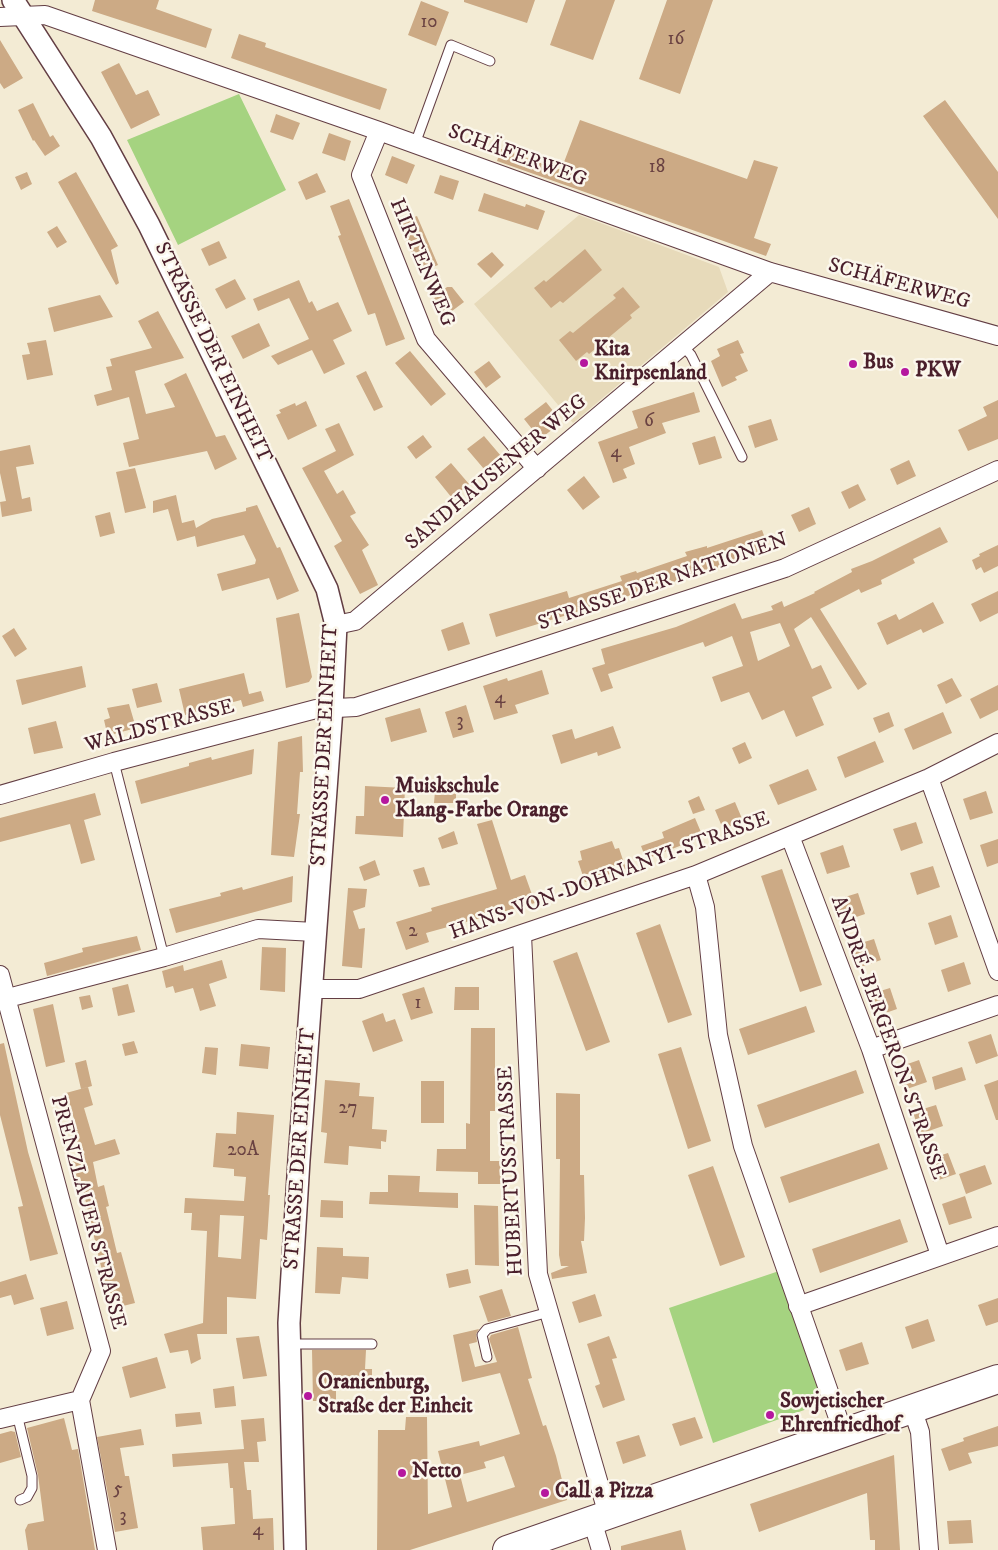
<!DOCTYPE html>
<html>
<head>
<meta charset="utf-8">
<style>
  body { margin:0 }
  canvas { display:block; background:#f3ebd4 }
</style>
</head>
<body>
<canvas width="998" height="1550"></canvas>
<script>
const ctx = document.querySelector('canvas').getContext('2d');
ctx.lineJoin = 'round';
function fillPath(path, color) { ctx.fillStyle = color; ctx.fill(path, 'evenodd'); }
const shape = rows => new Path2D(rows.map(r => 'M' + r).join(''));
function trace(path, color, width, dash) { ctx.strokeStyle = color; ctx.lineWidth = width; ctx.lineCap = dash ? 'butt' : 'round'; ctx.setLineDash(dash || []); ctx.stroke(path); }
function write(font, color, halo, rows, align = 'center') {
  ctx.font = font + ' "IM FELL DW Pica",serif'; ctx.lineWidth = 5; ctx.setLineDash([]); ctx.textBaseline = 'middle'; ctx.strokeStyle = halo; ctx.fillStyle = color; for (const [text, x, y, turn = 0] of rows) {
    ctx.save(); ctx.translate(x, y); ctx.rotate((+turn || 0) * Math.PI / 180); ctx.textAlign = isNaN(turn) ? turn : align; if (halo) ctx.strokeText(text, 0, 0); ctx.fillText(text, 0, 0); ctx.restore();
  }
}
const built = shape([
  [579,215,719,267,728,292,573,423,474,304]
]);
const green = shape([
  [239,94,286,190,178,245,127,140],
  [785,1269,832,1400,713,1443,669,1308]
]);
const building = shape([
  [95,0,159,0,156,9,212,29,206,48,92,11],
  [464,0,535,0,527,23,464,2],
  [566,0,615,0,593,60,550,45],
  [667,0,713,0,680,94,639,79],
  [421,1,449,12,436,46,408,35],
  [239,34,266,43,265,47,387,89,380,110,231,58],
  [0,40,23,78,4,89,0,83],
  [119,63,136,95,148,90,160,115,131,129,101,72],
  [945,100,998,172,998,219,923,116],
  [33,103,50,137,53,135,60,146,45,156,34,140,33,141,18,110],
  [276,114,300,123,293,140,270,132],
  [580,120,747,179,754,160,778,167,754,238,771,244,766,256,497,161,501,149,561,170],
  [329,133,351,141,345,161,322,153],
  [392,156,415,165,407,184,385,175],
  [27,172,32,184,21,190,15,177],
  [76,172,118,246,111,250,119,283,116,285,58,182],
  [317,173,326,192,306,200,298,182],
  [440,175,459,181,453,200,434,193],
  [484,193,525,207,526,204,545,211,538,230,478,211],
  [349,199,405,339,386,346,375,313,368,315,338,236,341,235,330,206],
  [417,216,438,265,420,272,399,223],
  [57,226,67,242,57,248,47,232],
  [219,241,227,258,209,266,201,249],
  [585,249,602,270,563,303,560,301,551,308,534,288,544,280,546,282],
  [492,252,504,265,491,278,477,264],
  [235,279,246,299,226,309,215,289],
  [299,280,309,303,312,301,317,311,338,302,352,331,333,340,345,364,324,374,312,350,278,365,271,356,309,339,289,298,258,311,253,299],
  [447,287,452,287,464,302,444,317,431,301],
  [623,287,640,307,630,315,632,318,589,354,587,352,576,361,559,340,570,331,573,333,596,314,616,298,613,295],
  [100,295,113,317,54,332,48,308],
  [158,311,184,358,135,371,146,414,175,407,164,384,186,373,216,437,225,435,237,459,215,470,207,451,129,467,123,443,139,439,129,397,97,406,94,395,112,390,106,367,112,366,110,359,152,348,138,321],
  [259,323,270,346,243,359,231,336],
  [46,340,53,375,27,380,22,355,30,354,27,343],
  [738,340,744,353,740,354,748,371,735,377,737,380,722,387,711,361,720,356,717,349],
  [410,351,446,394,431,406,395,363],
  [489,361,501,377,486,388,474,372],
  [366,371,383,407,374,411,356,376],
  [694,392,700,412,662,423,666,433,629,447,635,464,623,469,627,478,613,483,598,442,638,428,632,411],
  [998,400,998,439,968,451,958,430,987,416,983,407],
  [306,401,317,426,288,440,276,415,281,413,279,410,295,403,296,406],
  [546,402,562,422,540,439,524,419],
  [771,419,778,440,755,448,748,426],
  [339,423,354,455,324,471,337,494,343,490,356,513,350,516,369,545,362,550,378,585,360,594,334,546,342,541,302,468,336,451,325,429],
  [423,435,432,447,416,459,407,447],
  [484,436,501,456,484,469,467,449],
  [715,436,722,458,699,465,692,443],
  [30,445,34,464,16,467,22,499,30,497,32,511,2,517,0,502,6,501,0,473,0,451],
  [909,460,916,476,897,485,890,469],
  [451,463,469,484,452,498,435,477],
  [135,468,146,508,125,513,116,472],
  [584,476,600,497,583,510,567,490],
  [858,484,866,500,849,509,841,492],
  [176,495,182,523,194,520,196,528,212,519,246,511,246,508,257,505,277,548,280,547,299,591,277,600,269,578,222,591,217,574,255,564,256,560,244,535,197,547,195,536,177,541,168,509,153,513,153,501],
  [809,507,816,524,799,532,791,515],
  [110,512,115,533,100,537,95,516],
  [940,527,948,542,913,559,915,563,881,580,882,584,861,593,859,589,820,609,867,684,858,690,811,617,794,629,812,669,821,665,832,688,812,697,824,725,796,737,784,710,762,720,749,692,721,702,712,677,743,666,732,636,705,647,703,642,608,674,613,688,601,692,592,668,605,664,601,649,676,627,735,603,742,619,773,610,771,606,782,601,784,607,815,593,814,592,852,572,851,569,872,561],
  [780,623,790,646,758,661,750,632],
  [762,530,770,552,496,637,489,614,567,591,569,598,622,581,620,576,636,571,637,573,687,556,685,552,707,546,707,548],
  [998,545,998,566,984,573,981,567,976,570,972,560,980,556,979,554],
  [998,591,998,613,980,622,971,604],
  [933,602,944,623,923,633,921,629,887,645,877,623,896,614,899,620],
  [299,613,312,677,309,682,286,688,276,618],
  [463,622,470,644,448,651,441,630],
  [14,628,27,649,15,657,2,636],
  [82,666,86,687,22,705,16,680],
  [542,670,549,694,515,705,518,713,494,720,483,686,507,678,508,681],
  [244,673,249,694,261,691,264,701,243,707,241,700,185,715,179,689],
  [952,678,962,696,946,704,937,685],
  [157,683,162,702,137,708,132,689],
  [998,685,998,710,980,719,970,699],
  [129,704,136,728,114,734,113,731,107,733,104,720,110,718,107,708],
  [466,705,474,732,453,738,445,712],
  [420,708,427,732,391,742,385,718],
  [889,712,894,726,879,733,873,718],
  [943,712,952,733,913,750,904,729],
  [56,721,63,748,34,754,28,728],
  [613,726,621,748,598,756,597,752,561,764,552,735,572,729,575,739],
  [302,736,303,772,300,772,297,814,300,814,294,857,271,855,278,742],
  [875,741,884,762,845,778,837,757],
  [745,742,752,758,739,764,732,748],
  [254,749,252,774,141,804,135,781,189,766,189,763,211,757,212,760],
  [808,769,817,790,778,805,769,785],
  [365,786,405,788,403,837,355,834,356,816,364,816],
  [435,791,456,791,456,803,434,803],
  [986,791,993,813,970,820,963,799],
  [95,793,101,815,84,820,95,860,81,864,70,824,0,842,0,818],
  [699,796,705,810,693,814,688,801],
  [735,802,743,821,723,829,715,810],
  [695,818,703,837,646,859,641,846,664,838,662,832],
  [492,820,511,880,525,875,535,903,426,933,429,942,406,950,396,922,432,911,431,908,497,889,477,824],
  [916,822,923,843,901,851,893,829],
  [454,831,458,844,442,849,438,838],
  [998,839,998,863,987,867,980,845],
  [612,841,615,849,619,848,626,869,585,882,578,861,582,860,580,851],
  [843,845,850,867,827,874,820,853],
  [375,860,380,875,364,881,359,867],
  [933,866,940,887,917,895,910,873],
  [424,867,430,885,419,887,413,870],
  [782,869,822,985,800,992,761,876],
  [293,876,292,902,176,933,169,909,221,896,220,893,242,887,243,890],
  [348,888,367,889,365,907,353,911,359,929,365,928,362,968,342,966],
  [858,893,865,914,842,922,835,900],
  [951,915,958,937,935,945,928,923],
  [660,924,692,1015,668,1023,636,933],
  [137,936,141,950,47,976,44,963,83,952,82,948],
  [874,939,881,960,858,968,851,946],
  [262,947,286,948,285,992,260,990],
  [577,952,610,1042,586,1051,553,961],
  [222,960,227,978,209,984,216,1006,200,1011,193,988,175,993,173,986,166,988,162,971,183,965,184,971],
  [964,962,971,984,948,992,941,970],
  [128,984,135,1012,118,1016,112,988],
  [424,987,433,1013,411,1020,402,994],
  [455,987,479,987,479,1010,454,1010],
  [890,988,897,1009,874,1017,867,995],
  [90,995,93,1007,82,1010,79,997],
  [53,1004,65,1062,46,1067,33,1009],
  [806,1006,815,1032,748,1055,739,1029],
  [383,1013,386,1022,395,1019,403,1041,373,1052,362,1021],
  [471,1028,495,1028,495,1111,490,1111,490,1161,502,1161,502,1184,478,1184,478,1172,436,1171,437,1149,466,1149,466,1123,470,1124],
  [991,1034,998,1056,976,1064,968,1042],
  [134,1041,138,1053,125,1056,122,1044],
  [4,1043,28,1152,58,1254,30,1261,18,1207,23,1206,0,1115,0,1044],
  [241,1044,270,1047,268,1069,239,1066],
  [205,1047,218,1048,216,1075,202,1073],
  [681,1047,711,1141,688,1149,658,1054],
  [86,1060,92,1086,81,1089,75,1063],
  [919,1060,927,1082,904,1090,896,1068],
  [962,1067,966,1080,935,1090,932,1077],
  [856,1070,864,1093,765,1128,757,1105],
  [325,1080,360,1083,359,1096,374,1097,372,1129,387,1130,386,1142,381,1141,381,1149,349,1146,348,1165,324,1163,327,1133,321,1132],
  [998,1080,998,1120,996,1120,984,1085],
  [421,1081,444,1081,444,1123,421,1123],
  [88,1087,93,1105,84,1108,95,1145,115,1139,120,1154,93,1162,98,1187,104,1185,109,1206,106,1207,117,1253,121,1252,135,1303,111,1309,80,1177,76,1177,72,1157,80,1156,70,1123,75,1122,66,1093],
  [556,1093,580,1094,580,1175,584,1175,585,1218,584,1241,581,1241,587,1273,552,1279,551,1273,569,1266,561,1266,559,1255,560,1159,556,1159],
  [936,1105,943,1126,920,1134,913,1112],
  [237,1112,274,1115,268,1195,270,1195,267,1240,260,1239,256,1299,227,1297,227,1334,197,1334,201,1359,191,1364,188,1350,170,1353,164,1334,203,1323,207,1231,191,1230,192,1213,184,1213,185,1198,244,1201,246,1177,234,1176,234,1169,213,1167,216,1133,236,1134],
  [220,1215,244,1216,241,1259,218,1257],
  [879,1143,888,1169,789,1203,780,1177],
  [948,1153,956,1174,933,1182,926,1160],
  [985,1165,992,1184,966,1194,959,1174],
  [713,1166,745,1257,720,1266,688,1175],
  [388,1175,420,1176,419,1192,458,1193,458,1208,369,1204,370,1192,388,1192],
  [965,1196,972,1218,949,1225,942,1204],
  [321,1200,343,1201,343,1218,320,1217],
  [474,1205,498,1206,499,1266,475,1265],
  [900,1219,908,1242,820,1273,812,1249],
  [317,1247,343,1248,343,1256,369,1257,368,1279,342,1277,340,1294,315,1293],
  [468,1269,471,1283,449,1288,446,1274],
  [26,1274,34,1299,14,1305,11,1295,0,1298,0,1282],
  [502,1289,511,1316,488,1322,479,1296],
  [595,1294,602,1316,579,1323,572,1302],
  [998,1298,998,1322,986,1326,978,1305],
  [67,1301,74,1329,47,1336,40,1308],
  [928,1319,935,1341,912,1349,905,1327],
  [518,1327,532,1378,528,1379,543,1426,546,1425,556,1456,567,1500,410,1550,377,1550,378,1430,405,1430,406,1417,427,1417,428,1514,452,1507,438,1451,479,1441,480,1446,520,1434,500,1373,462,1382,453,1335,479,1329,476,1334,477,1342,469,1344,475,1367,497,1362,489,1339,491,1335],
  [504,1456,515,1487,467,1502,460,1475,486,1468,484,1462],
  [259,1336,267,1376,243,1379,236,1338],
  [609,1336,617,1358,612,1359,625,1400,603,1408,595,1386,600,1384,587,1344],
  [862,1342,869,1364,846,1371,839,1350],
  [312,1350,366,1350,365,1369,372,1369,372,1386,336,1385,336,1401,313,1401],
  [157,1357,166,1388,130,1398,122,1367],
  [234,1386,236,1406,215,1408,213,1389],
  [200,1412,202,1424,176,1427,175,1414],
  [695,1417,703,1438,680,1446,672,1424],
  [64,1418,72,1450,78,1449,95,1550,28,1550,25,1530,28,1524,44,1521,38,1475,27,1428],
  [264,1418,266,1441,257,1442,259,1462,244,1462,247,1490,251,1490,253,1519,273,1518,274,1550,203,1550,201,1527,235,1524,233,1488,230,1488,228,1463,173,1467,172,1454,244,1449,241,1420],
  [998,1426,998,1446,968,1453,972,1463,949,1471,941,1449,964,1441,963,1438],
  [141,1429,144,1445,120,1448,125,1476,129,1476,138,1528,115,1532,97,1437],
  [11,1431,15,1432,21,1457,0,1463,0,1434],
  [639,1435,646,1456,623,1464,616,1442],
  [894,1455,900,1550,875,1550,875,1540,870,1540,867,1493,759,1532,750,1504],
  [971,1520,973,1543,949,1544,947,1521],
  [681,1530,686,1550,621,1550,621,1546]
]);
const service = shape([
  [415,144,451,45,490,61],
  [683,346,691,355,742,457],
  [114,762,164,957],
  [290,1344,372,1344],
  [487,1357,482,1335,487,1329,549,1312],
  [17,1414,32,1476,32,1488,27,1497,20,1500]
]);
const minor = shape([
  [0,17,45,15,379,131,770,272,998,336],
  [379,131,361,175,426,339,537,469],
  [336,625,355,621,770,272],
  [929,778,998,971],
  [0,795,114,762,316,709,356,707,536,649,785,568,998,470],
  [790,836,871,1049,940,1255],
  [696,875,705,907,718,1035,743,1146,843,1432],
  [522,935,538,1274,608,1515],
  [0,975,101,1351,80,1400,107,1550],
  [311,989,359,989,696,875,929,778,998,743],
  [0,1000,164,957,258,929,315,932],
  [871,1049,998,1005],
  [798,1306,998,1236],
  [912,1408,920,1432,929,1550],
  [0,1419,80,1400],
  [592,1520,601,1550]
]);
const tertiary = shape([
  [13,0,101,137,149,225,327,589,336,625,332,708,299,1160,289,1323,295,1550]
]);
const primary = shape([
  [507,1550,998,1379]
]);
const markers = [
  [584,363,5,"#b5179e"],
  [853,364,5,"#b5179e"],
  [905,372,5,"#b5179e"],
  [385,800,5,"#b5179e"],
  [308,1396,5,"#b5179e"],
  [770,1415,5,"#b5179e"],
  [402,1473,5,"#b5179e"],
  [545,1493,5,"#b5179e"]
];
const numberNames = [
  ["10",429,23],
  ["16",676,40],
  ["18",657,168],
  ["6",649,422],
  ["4",616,453],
  ["4",500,699],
  ["3",460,722],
  ["2",413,932],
  ["1",418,1004],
  ["27",348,1109],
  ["20A",243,1151],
  ["5",118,1490],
  ["3",123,1517],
  ["4",258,1531]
];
const streetNames = [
  ["SCHÄFERWEG",517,157,20],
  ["HIRTENWEG",421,263,67],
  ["SCHÄFERWEG",899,285,15],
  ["STRASSE DER EINHEIT",212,353,64],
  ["SANDHAUSENER WEG",497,473,-40],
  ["STRASSE DER NATIONEN",663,583,-19],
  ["WALDSTRASSE",160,727,-15],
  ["STRASSE DER EINHEIT",326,745,-87],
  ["HANS-VON-DOHNANYI-STRASSE",610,877,-20],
  ["ANDRÉ-BERGERON-STRASSE",887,1038,70],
  ["STRASSE DER EINHEIT",301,1149,-86],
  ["HUBERTUSSTRASSE",512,1171,-93],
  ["PRENZLAUER STRASSE",87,1213,75]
];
const poiNames = [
  ["Kita",594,351],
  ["Knirpsenland",594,375],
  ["Bus",863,364],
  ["PKW",915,372],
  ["Muiskschule",395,788],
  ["Klang-Farbe Orange",395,812],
  ["Oranienburg,",318,1384],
  ["Straße der Einheit",318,1408],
  ["Sowjetischer",780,1403],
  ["Ehrenfriedhof",780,1427],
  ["Netto",412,1473],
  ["Call a Pizza",555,1493]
];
fillPath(built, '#e7daba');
fillPath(green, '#a5d380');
fillPath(building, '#ccaa85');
trace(service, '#633e44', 11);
trace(minor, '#633e44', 20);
trace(tertiary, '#633e44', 24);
trace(primary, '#633e44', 30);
trace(service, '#fff', 9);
trace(minor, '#fff', 18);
trace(tertiary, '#fff', 21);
trace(primary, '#fff', 28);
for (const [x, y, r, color] of markers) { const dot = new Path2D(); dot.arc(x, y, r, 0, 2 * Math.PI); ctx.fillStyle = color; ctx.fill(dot); trace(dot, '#fbf7ec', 2); }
write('19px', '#6a4242', null, numberNames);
write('21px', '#4a1f2b', '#fbf7ec', streetNames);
write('bold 21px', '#4a1f2b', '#fbf7ec', poiNames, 'left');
</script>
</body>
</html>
